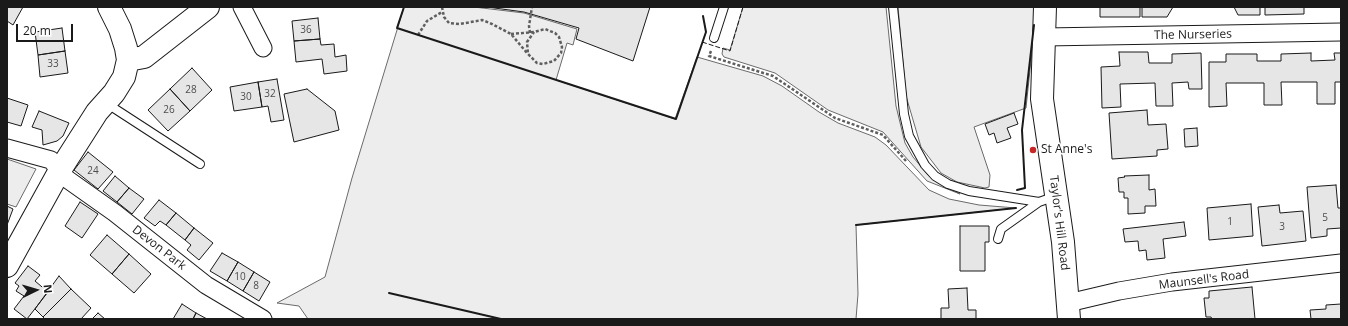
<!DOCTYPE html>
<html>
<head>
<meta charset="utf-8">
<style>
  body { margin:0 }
  #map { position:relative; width:1348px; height:326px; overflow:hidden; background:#fff; font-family:"Open Sans",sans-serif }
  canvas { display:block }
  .frame { position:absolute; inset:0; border:8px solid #1a1a1a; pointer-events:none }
  .north { position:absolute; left:16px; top:270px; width:40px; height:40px; -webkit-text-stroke:3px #fff; paint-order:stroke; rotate:85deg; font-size:11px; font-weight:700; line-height:16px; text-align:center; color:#1a1a1a }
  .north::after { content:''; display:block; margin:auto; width:14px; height:18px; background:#1a1a1a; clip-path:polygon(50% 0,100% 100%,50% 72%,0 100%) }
  .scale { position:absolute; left:16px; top:24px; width:57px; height:18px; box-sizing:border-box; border:2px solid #1a1a1a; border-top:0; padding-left:5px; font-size:12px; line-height:14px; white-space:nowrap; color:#1a1a1a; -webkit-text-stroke:3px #fff; paint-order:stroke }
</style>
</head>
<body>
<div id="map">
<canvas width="1348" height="326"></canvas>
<div class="frame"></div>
<div class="north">N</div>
<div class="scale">20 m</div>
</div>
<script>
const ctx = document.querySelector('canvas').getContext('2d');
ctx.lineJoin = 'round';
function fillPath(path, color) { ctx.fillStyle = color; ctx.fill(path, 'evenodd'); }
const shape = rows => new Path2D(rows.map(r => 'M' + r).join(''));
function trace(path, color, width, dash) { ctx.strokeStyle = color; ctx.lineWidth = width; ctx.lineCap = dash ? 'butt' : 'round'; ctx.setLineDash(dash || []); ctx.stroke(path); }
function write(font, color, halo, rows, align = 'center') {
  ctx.font = font + ' "Open Sans",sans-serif'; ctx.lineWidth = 3; ctx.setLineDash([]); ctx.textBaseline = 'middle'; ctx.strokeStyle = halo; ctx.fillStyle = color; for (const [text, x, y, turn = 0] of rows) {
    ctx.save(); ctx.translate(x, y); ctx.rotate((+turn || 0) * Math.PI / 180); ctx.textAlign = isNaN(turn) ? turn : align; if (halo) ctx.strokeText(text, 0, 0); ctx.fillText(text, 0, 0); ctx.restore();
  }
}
const built = shape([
  [404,7,474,7,524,13,577,29,573,45,567,43,556,80,675,119,697,57,763,76,782,86,819,112,838,123,875,137,886,145,929,190,949,199,979,205,1016,208,856,225,858,294,856,319,308,319,299,306,277,303,325,277,352,178,404,7],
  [743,7,886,7,896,106,905,143,913,157,928,175,939,183,960,194,927,181,883,132,828,110,775,73,724,57,722,54,723,48,730,50,743,7],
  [898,7,1034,7,1035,22,1026,108,974,127,990,175,989,187,985,188,957,182,941,173,921,147,906,96,898,7],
  [7,159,36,169,16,207,7,204,7,159]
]);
const building = shape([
  [7,7,23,7,13,25,7,21,7,7],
  [487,7,650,7,633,61,576,39,579,28,524,12,487,7],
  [1100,7,1140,7,1140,17,1100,17,1100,7],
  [1142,7,1173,7,1167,17,1142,17,1142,7],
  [1234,7,1260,7,1260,15,1238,15,1234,7],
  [1265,7,1304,7,1304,14,1265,15,1265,7],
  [318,18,320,39,294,41,292,21,318,18],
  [62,28,65,51,38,55,35,32,62,28],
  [320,39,321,45,334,44,335,57,346,55,347,71,324,74,322,59,296,62,294,41,320,39],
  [65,51,68,73,40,77,38,55,65,51],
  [1119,52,1148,52,1149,63,1172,63,1172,54,1201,53,1202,89,1189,89,1188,82,1172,83,1173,106,1156,106,1155,83,1120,84,1121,107,1102,108,1101,67,1120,66,1119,52],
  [1311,53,1311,61,1335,60,1334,53,1341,53,1341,82,1335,82,1335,104,1317,104,1317,82,1281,82,1282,105,1264,105,1264,83,1226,83,1227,106,1209,107,1209,62,1226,62,1226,54,1257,54,1257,61,1281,61,1281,54,1311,53],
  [192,68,212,90,190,111,170,89,192,68],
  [277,79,284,120,271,122,268,106,262,107,258,82,277,79],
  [258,82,262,107,234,111,230,87,258,82],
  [170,89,190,111,168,131,148,110,170,89],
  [307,89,335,111,339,130,294,142,284,94,307,89],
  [7,98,28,105,21,126,7,122,7,98],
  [1147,110,1148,125,1166,124,1168,149,1157,150,1157,156,1112,159,1109,113,1147,110],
  [39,111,69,123,63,136,57,141,43,145,42,130,32,127,39,111],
  [1014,113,1018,124,1007,128,1011,138,997,143,994,133,989,135,985,124,1014,113],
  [1197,128,1198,146,1185,147,1184,129,1197,128],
  [88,152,113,172,98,189,74,170,88,152],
  [1149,175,1149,190,1155,189,1156,206,1145,206,1145,213,1128,214,1128,198,1124,198,1124,192,1119,192,1118,178,1125,177,1124,176,1149,175],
  [115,176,129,188,117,202,103,191,115,176],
  [1336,185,1338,208,1341,208,1341,228,1327,229,1327,236,1311,238,1307,187,1336,185],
  [129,188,144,199,132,214,117,202,129,188],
  [159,200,176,213,166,225,160,221,155,226,144,218,159,200],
  [80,202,98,214,82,238,65,226,80,202],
  [1251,204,1253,236,1209,240,1207,208,1251,204],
  [1279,205,1280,213,1303,211,1306,241,1262,246,1258,207,1279,205],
  [7,206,13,209,7,225,7,206],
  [176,213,194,228,185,240,166,225,176,213],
  [1184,222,1186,236,1163,239,1165,258,1147,260,1146,250,1139,251,1138,241,1125,242,1123,229,1184,222],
  [960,226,989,226,989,242,985,242,985,271,960,271,960,226],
  [194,228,213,243,199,260,187,250,191,245,185,240,194,228],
  [107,235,129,254,112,274,90,255,107,235],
  [222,253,238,262,227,281,210,271,222,253],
  [129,254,151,274,134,293,112,274,129,254],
  [238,262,254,272,243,291,227,281,238,262],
  [28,266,40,275,35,281,48,292,27,319,14,309,24,296,16,291,19,286,15,283,28,266],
  [254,272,270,282,259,301,243,291,254,272],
  [59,276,71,289,43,317,35,309,59,276],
  [1252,287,1255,319,1212,319,1211,317,1206,317,1204,298,1209,298,1209,291,1252,287],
  [967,288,968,310,976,310,976,319,941,319,941,308,949,308,948,289,967,288],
  [71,289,91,308,81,319,45,319,43,317,71,289],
  [182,304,196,313,193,319,173,319,182,304],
  [1341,304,1341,319,1311,319,1310,310,1326,309,1326,305,1341,304],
  [98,313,105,319,92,319,98,313],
  [196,313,207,319,193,319,196,313]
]);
const path = shape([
  [442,7,444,17,449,23,460,24,482,20,490,23,511,34,527,53],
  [530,33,529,26,532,7],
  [511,34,534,32,545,29,555,33,559,37,562,47,561,53,554,61,543,64,537,63,528,54,527,42,534,32],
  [418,35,427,21,442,12],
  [711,51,709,56,773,76,835,118,883,135,906,161]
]);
const lane = shape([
  [893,7,904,114,909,136,925,165,935,176,948,184,969,191,1039,202,1056,196],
  [714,38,724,7],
  [106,103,200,164],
  [998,239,1001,229,1039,202]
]);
const street = shape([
  [242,7,263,48],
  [1045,37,1341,32],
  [7,148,51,160,67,179,115,213,206,285,263,319],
  [1068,303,1119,291,1172,282,1341,263]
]);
const secondary = shape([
  [1045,7,1042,99,1063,242,1069,319],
  [128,60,144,57,208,7],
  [7,266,60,170,97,112,114,93,124,77,128,60,126,48,120,29,109,7]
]);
const fence = shape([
  [702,42,730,51,743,7]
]);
const wall = shape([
  [404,7,397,28,676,119,706,32,703,16],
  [1017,190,1025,188,1022,130,1034,25],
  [856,225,1016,208],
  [389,293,501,319]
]);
const markers = [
  [1033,150,4,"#c62828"]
];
const numberNames = [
  ["36",306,30],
  ["33",53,64],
  ["28",191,90],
  ["32",270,94],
  ["30",246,97],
  ["26",169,110],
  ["24",93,171],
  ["5",1325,218],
  ["1",1230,222],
  ["3",1282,227],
  ["10",240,277],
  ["8",256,286]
];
const streetNames = [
  ["The Nurseries",1193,35,-1],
  ["Taylor's Hill Road",1059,223,83],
  ["Devon Park",159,248,38],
  ["Maunsell's Road",1204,280,-7]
];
const poiNames = [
  ["St Anne's",1041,150]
];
fillPath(built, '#ededed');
trace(built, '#6a6a6a', 1);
fillPath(building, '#e6e6e6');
trace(building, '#1a1a1a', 1);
trace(lane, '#1a1a1a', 10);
trace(street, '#1a1a1a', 19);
trace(secondary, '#1a1a1a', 24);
trace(path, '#5f5f5f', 2.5, [3, 2]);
trace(lane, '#fff', 8);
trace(street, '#fff', 17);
trace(secondary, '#fff', 22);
trace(fence, '#1a1a1a', 1, [5, 2]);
trace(wall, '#1a1a1a', 2);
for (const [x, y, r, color] of markers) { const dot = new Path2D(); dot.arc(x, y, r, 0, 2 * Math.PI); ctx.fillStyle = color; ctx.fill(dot); trace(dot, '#fff', 1.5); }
write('10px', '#4d4d4d', null, numberNames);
write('12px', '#1a1a1a', '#fff', streetNames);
write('12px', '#1a1a1a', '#fff', poiNames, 'left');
</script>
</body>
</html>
